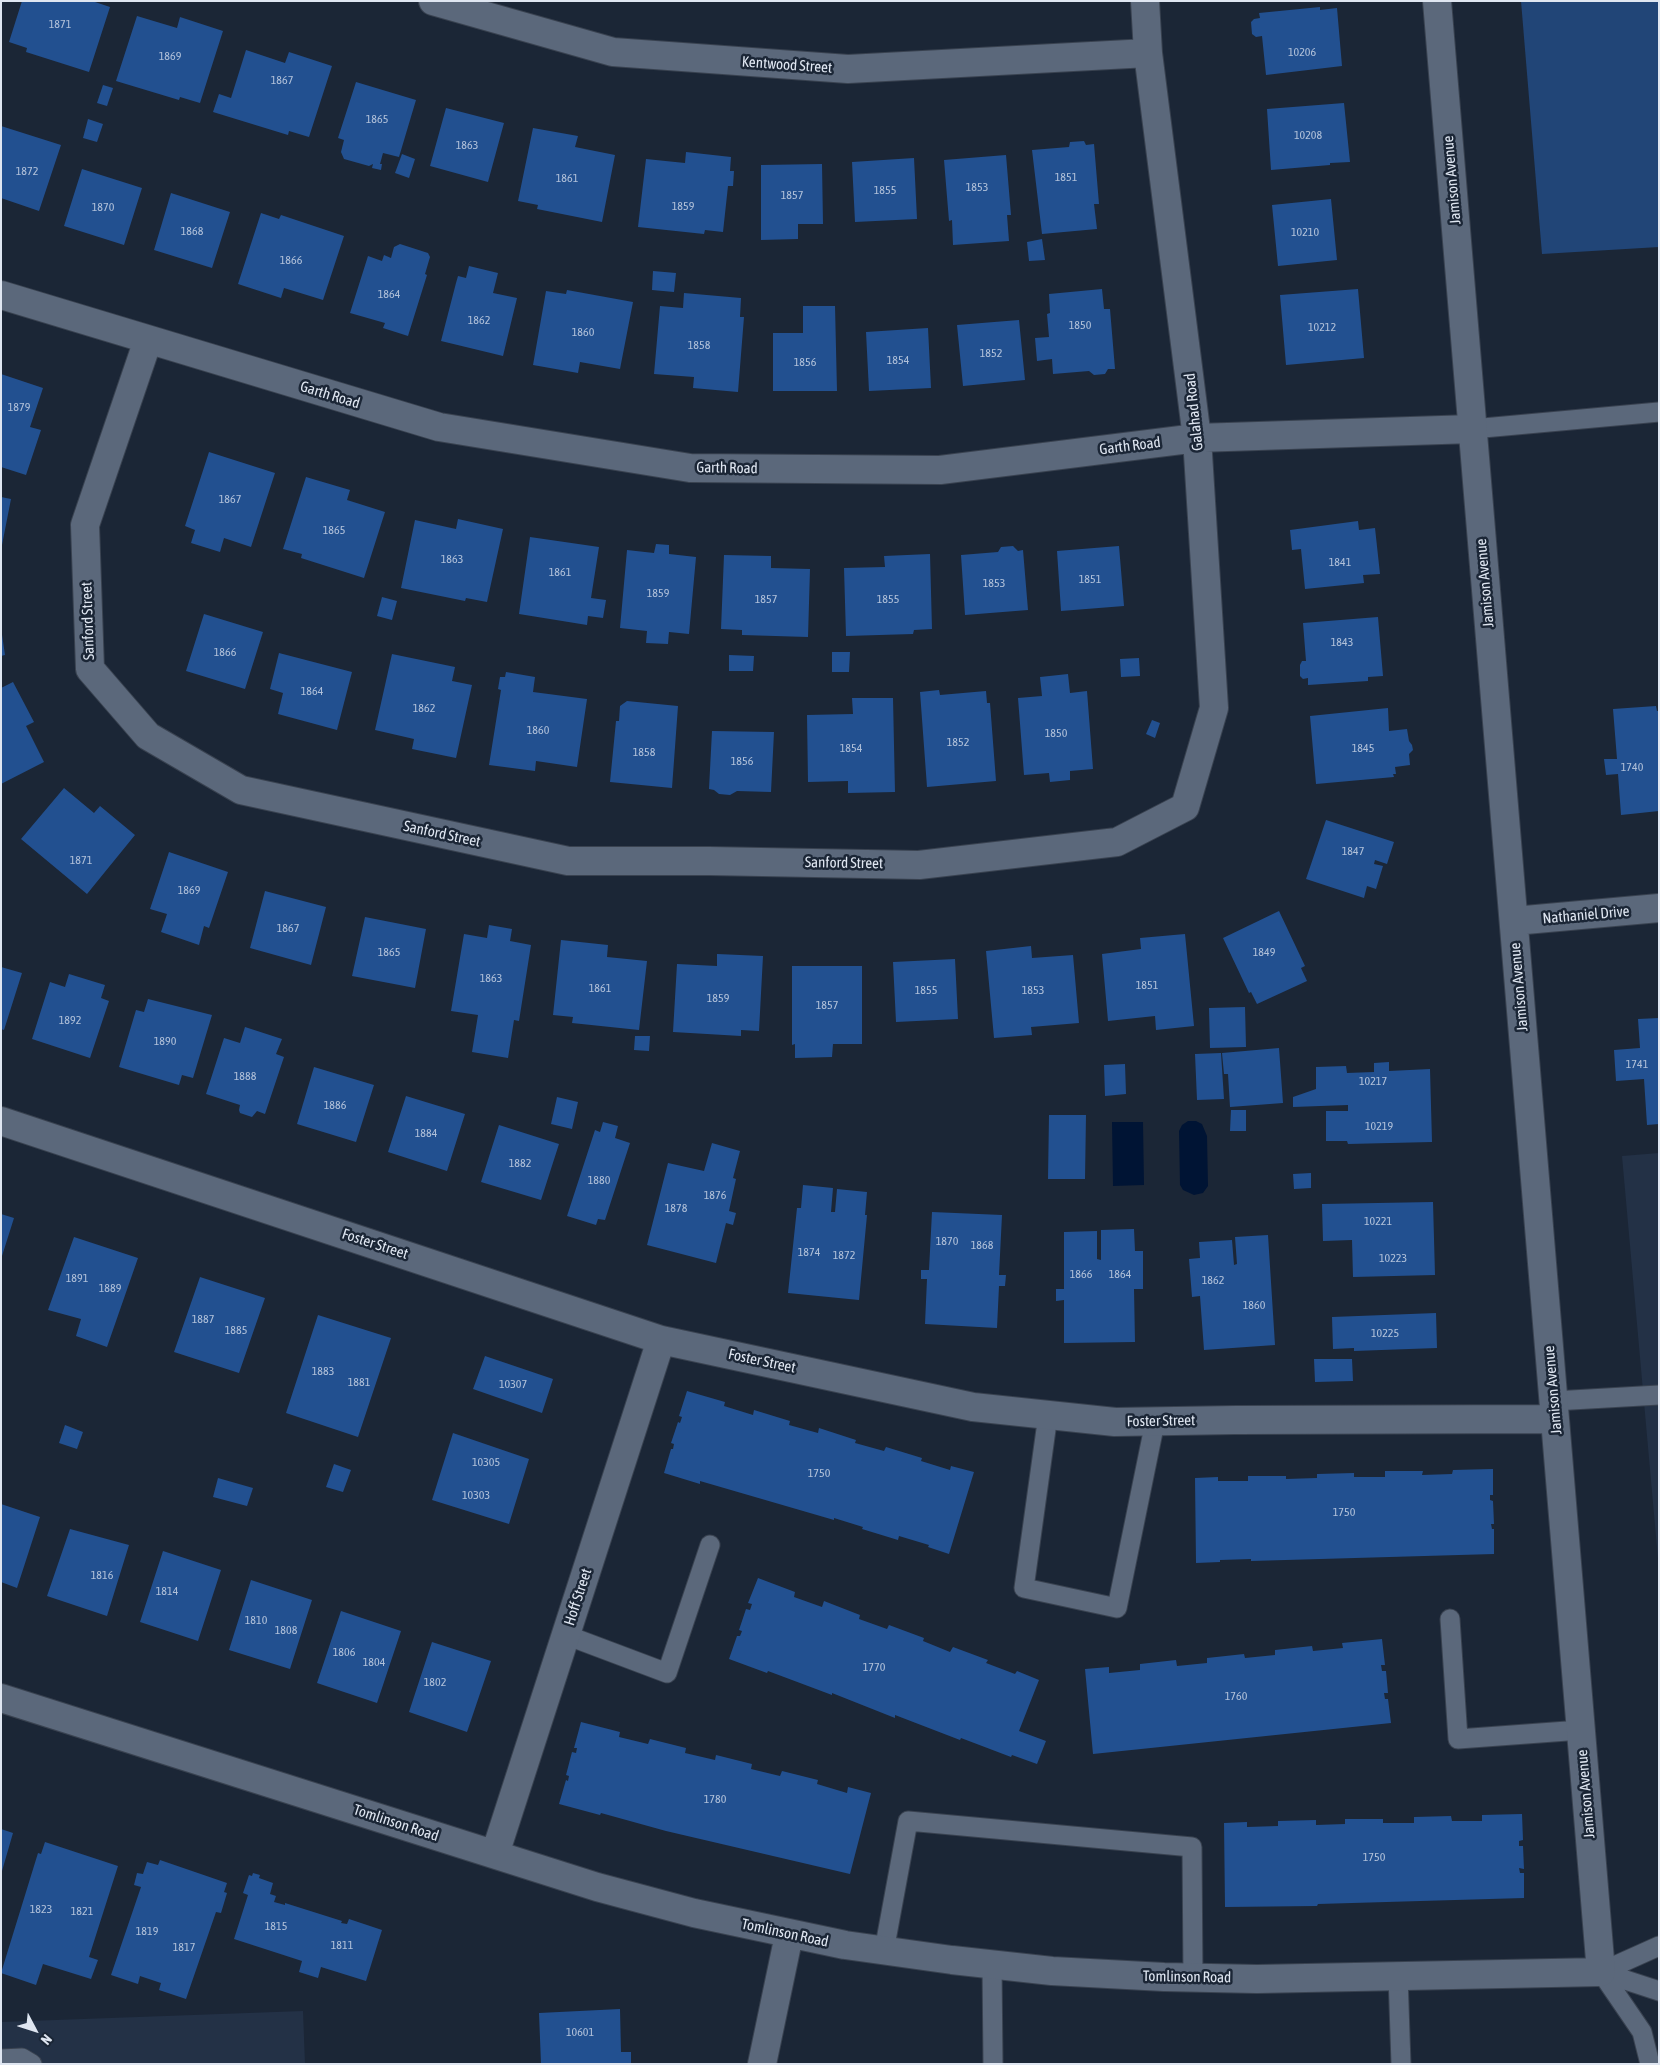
<!DOCTYPE html>
<html>
<head>
<meta charset="utf-8">
<style>
  body { margin:0 }
  #map { position:relative; width:1660px; height:2065px; overflow:hidden; background:#1b2636; font-family:"Asap Condensed",sans-serif }
  canvas { display:block }
  .frame { position:absolute; inset:0; border:2px solid #dfe6f1; pointer-events:none }
  .north { position:absolute; left:10px; top:2005px; width:50px; height:50px; -webkit-text-stroke:4px #1b2636; paint-order:stroke; rotate:130deg; font-size:14px; font-weight:700; line-height:20px; text-align:center; color:#dfe6f1 }
  .north::after { content:''; display:block; margin:auto; width:18px; height:22px; background:#dfe6f1; clip-path:polygon(50% 0,100% 100%,50% 72%,0 100%) }
</style>
</head>
<body>
<div id="map">
<canvas width="1660" height="2065"></canvas>
<div class="frame"></div>
<div class="north">N</div>
</div>
<script>
const ctx = document.querySelector('canvas').getContext('2d');
ctx.lineJoin = 'round';
function fillPath(path, color) { ctx.fillStyle = color; ctx.fill(path, 'evenodd'); }
const shape = rows => new Path2D(rows.map(r => 'M' + r).join(''));
function trace(path, color, width, dash) { ctx.strokeStyle = color; ctx.lineWidth = width; ctx.lineCap = dash ? 'butt' : 'round'; ctx.setLineDash(dash || []); ctx.stroke(path); }
function write(font, color, halo, rows, align = 'center') {
  ctx.font = font + ' "Asap Condensed",sans-serif'; ctx.lineWidth = 5; ctx.setLineDash([]); ctx.textBaseline = 'middle'; ctx.strokeStyle = halo; ctx.fillStyle = color; for (const [text, x, y, turn = 0] of rows) {
    ctx.save(); ctx.translate(x, y); ctx.rotate((+turn || 0) * Math.PI / 180); ctx.textAlign = isNaN(turn) ? turn : align; if (halo) ctx.strokeText(text, 0, 0); ctx.fillText(text, 0, 0); ctx.restore();
  }
}
const built = shape([
  [1659,1153,1659,1570,1622,1156],
  [303,2011,305,2064,1,2064,1,2022]
]);
const green = shape([
  [1521,1,1659,1,1659,247,1542,254]
]);
const water = shape([
  [1188,1121,1196,1121,1202,1124,1207,1136,1208,1186,1203,1193,1194,1195,1183,1190,1180,1185,1179,1131,1182,1125],
  [1112,1122,1143,1122,1144,1185,1113,1186]
]);
const building = shape([
  [22,1,92,1,110,7,89,72,26,52,27,48,9,42],
  [1320,7,1320,10,1337,8,1342,66,1266,75,1262,36,1256,37,1252,34,1251,22,1254,19,1260,18,1259,13],
  [137,16,177,28,180,17,223,31,200,103,180,97,179,100,116,81],
  [246,50,285,63,289,52,332,66,309,137,289,131,288,135,213,112,219,94,231,98],
  [356,82,416,100,399,157,383,153,380,164,382,164,381,170,372,168,373,164,369,166,344,159,341,152,344,140,338,138],
  [103,85,113,88,107,106,97,103],
  [1344,103,1350,162,1330,163,1330,165,1271,170,1267,109],
  [446,108,504,123,488,182,430,166],
  [88,119,103,124,97,142,83,138],
  [1,126,61,145,39,211,1,198],
  [533,128,578,136,575,147,615,155,602,222,537,209,538,205,518,201],
  [1084,141,1086,145,1094,144,1099,204,1094,204,1097,229,1042,234,1032,150,1069,147,1070,142],
  [686,152,731,157,730,171,734,171,733,186,728,186,723,232,705,230,704,234,638,227,646,159,685,163],
  [402,154,415,159,409,178,395,173],
  [1006,155,1011,215,1007,215,1009,241,953,245,952,220,949,221,944,160],
  [914,158,917,219,855,222,852,162],
  [822,164,823,224,798,224,798,239,761,240,761,165],
  [82,169,142,188,124,245,64,226],
  [171,193,230,212,212,268,154,250],
  [1331,199,1337,260,1278,266,1272,205],
  [261,213,279,219,281,215,344,236,323,300,284,288,281,298,238,284],
  [1042,239,1045,260,1029,261,1027,242],
  [400,244,428,253,430,257,425,274,427,275,408,336,383,328,385,323,350,313,368,256,382,261,384,255,391,258,394,247],
  [469,266,498,273,493,293,517,298,503,356,441,341,456,283,458,276,466,278],
  [653,271,676,273,674,292,652,290],
  [1102,289,1104,309,1110,309,1115,369,1108,369,1105,374,1094,375,1089,371,1053,374,1052,359,1037,361,1035,338,1049,337,1047,314,1050,313,1049,294],
  [1358,289,1364,358,1286,365,1280,295],
  [567,290,633,302,620,369,580,362,578,373,533,365,546,291,566,294],
  [684,293,741,298,740,317,744,317,738,392,693,388,694,377,654,374,660,306,683,308],
  [803,306,835,306,837,391,773,391,773,333,803,333],
  [1019,320,1025,380,963,386,957,325],
  [928,328,931,388,869,391,866,332],
  [1,374,43,388,30,427,41,430,26,475,1,467],
  [209,452,275,473,251,547,224,538,220,552,191,543,195,530,185,526],
  [306,477,350,490,347,500,385,512,364,578,301,558,302,554,283,549],
  [1,497,11,499,2,545,1,545],
  [458,519,503,529,487,602,466,598,465,601,401,588,415,520,456,529],
  [1358,521,1359,530,1375,528,1380,574,1363,575,1364,583,1305,589,1301,549,1292,550,1290,530],
  [530,537,599,547,591,598,606,600,603,618,588,616,587,625,519,614],
  [656,544,669,545,669,554,696,557,689,634,669,632,668,644,646,643,647,631,620,628,627,550,654,553],
  [1013,546,1018,551,1023,550,1028,610,965,615,961,555,998,552,1001,547],
  [1119,546,1124,606,1061,611,1057,551],
  [930,554,932,629,914,630,913,634,846,636,844,568,885,567,884,556],
  [724,555,771,556,771,568,810,569,808,637,742,635,742,630,721,629],
  [382,597,397,601,392,620,377,616],
  [204,614,263,632,245,689,186,671],
  [1378,617,1383,676,1368,677,1368,681,1308,685,1308,678,1303,679,1300,676,1300,665,1302,661,1306,661,1303,623],
  [1,628,5,655,1,656],
  [832,652,850,652,849,672,832,672],
  [279,653,352,672,337,730,278,714,283,693,270,689],
  [392,654,455,667,452,681,472,685,456,758,412,749,414,739,375,730],
  [729,655,754,656,753,671,729,671],
  [1139,658,1140,676,1121,677,1120,659],
  [506,672,535,677,533,692,587,699,577,767,536,761,535,771,489,765,501,690,498,689,500,677,505,677],
  [1068,674,1070,693,1087,691,1093,769,1070,771,1070,780,1050,782,1049,773,1024,775,1018,698,1042,696,1040,677],
  [13,682,34,722,26,726,44,762,1,784,1,688],
  [939,690,940,695,986,691,987,703,990,703,996,781,927,787,920,692],
  [852,698,893,698,895,792,848,793,848,781,808,782,807,715,853,714],
  [627,701,678,706,672,788,610,782,616,721,619,721,620,706],
  [1656,706,1657,711,1659,711,1659,811,1621,815,1618,774,1606,775,1604,759,1617,759,1613,709],
  [1388,708,1389,731,1407,729,1409,741,1412,745,1413,750,1409,754,1410,765,1395,767,1396,774,1393,774,1394,777,1316,784,1310,716],
  [1152,720,1160,723,1155,738,1146,734],
  [712,731,774,732,771,792,737,791,730,795,719,794,714,790,709,789],
  [64,788,94,813,100,806,135,835,87,894,21,839],
  [1326,820,1394,842,1387,864,1375,860,1374,864,1383,866,1376,889,1367,886,1364,898,1306,879],
  [169,852,228,872,209,928,204,926,199,945,161,932,167,914,150,909],
  [265,891,326,907,311,965,250,948],
  [1279,911,1305,966,1301,968,1307,981,1257,1004,1251,992,1249,993,1223,938],
  [365,917,426,929,415,988,352,976],
  [489,925,512,929,510,941,531,945,519,1021,514,1020,508,1058,472,1052,478,1015,451,1011,464,934,487,938],
  [1185,934,1194,1026,1156,1030,1155,1016,1108,1021,1102,954,1141,949,1140,938],
  [561,940,608,945,607,957,647,961,639,1030,572,1023,573,1017,553,1015],
  [1031,946,1032,958,1073,955,1079,1023,1031,1027,1032,1035,994,1038,986,951],
  [717,954,763,956,759,1031,741,1030,741,1036,673,1032,677,964,717,966],
  [955,959,958,1019,896,1022,893,962],
  [792,966,862,966,862,1044,833,1044,832,1057,795,1058,795,1044,792,1045],
  [1,967,22,973,4,1030,1,1029],
  [69,974,105,985,101,998,109,1001,90,1058,32,1039,50,982,65,987],
  [148,999,212,1015,193,1078,182,1075,179,1085,119,1067,136,1010,144,1012],
  [1245,1007,1246,1047,1210,1048,1209,1008],
  [1659,1018,1659,1124,1647,1125,1644,1079,1616,1081,1614,1050,1640,1048,1638,1019],
  [245,1027,282,1039,276,1054,284,1057,265,1114,257,1111,252,1117,240,1113,239,1110,240,1105,206,1094,224,1038,240,1043],
  [635,1036,650,1036,649,1051,634,1050],
  [1279,1048,1283,1103,1230,1107,1228,1074,1224,1074,1222,1053],
  [1221,1053,1224,1099,1197,1100,1195,1054],
  [1389,1062,1389,1071,1430,1069,1432,1142,1348,1144,1347,1141,1326,1141,1326,1111,1348,1111,1348,1105,1293,1107,1293,1097,1316,1089,1316,1067,1346,1066,1347,1073,1374,1072,1374,1063],
  [1125,1064,1126,1094,1105,1096,1104,1065],
  [314,1067,374,1085,356,1142,297,1124],
  [406,1096,465,1114,447,1171,388,1152],
  [557,1097,578,1102,572,1129,551,1124],
  [1231,1110,1246,1110,1246,1131,1230,1131],
  [1049,1115,1086,1115,1085,1179,1048,1179],
  [603,1122,618,1126,615,1138,630,1143,605,1220,598,1219,596,1225,567,1216,595,1130,600,1132],
  [499,1125,559,1144,541,1200,481,1182],
  [712,1143,740,1151,733,1178,736,1179,729,1211,736,1213,733,1225,726,1223,716,1263,647,1245,668,1163,704,1171],
  [1311,1173,1311,1188,1294,1189,1293,1174],
  [803,1185,833,1188,831,1212,835,1212,837,1189,867,1192,865,1215,867,1215,859,1300,788,1293,797,1208,801,1208],
  [1433,1202,1435,1275,1353,1277,1352,1240,1323,1241,1322,1204],
  [932,1212,1002,1215,999,1275,1006,1275,1005,1286,999,1286,997,1328,925,1324,927,1279,921,1279,921,1270,929,1270],
  [1,1214,14,1218,2,1256,1,1255],
  [1134,1229,1135,1251,1143,1251,1143,1289,1134,1289,1135,1342,1064,1343,1064,1300,1056,1301,1056,1289,1064,1289,1064,1232,1097,1231,1097,1259,1101,1260,1101,1230],
  [1268,1235,1275,1345,1204,1350,1200,1296,1192,1297,1189,1259,1200,1258,1199,1242,1232,1240,1234,1265,1237,1264,1235,1237],
  [74,1237,138,1258,107,1347,76,1336,81,1319,48,1310],
  [200,1277,265,1298,239,1373,174,1352],
  [1436,1313,1437,1348,1354,1351,1354,1348,1333,1349,1332,1317],
  [318,1315,391,1338,358,1437,286,1413],
  [485,1356,553,1379,542,1413,473,1389],
  [1314,1359,1352,1359,1353,1381,1315,1382],
  [687,1391,725,1402,724,1406,753,1415,754,1410,790,1421,789,1425,818,1433,819,1428,856,1440,855,1443,884,1451,886,1447,922,1458,921,1461,950,1470,951,1466,974,1472,949,1554,928,1547,929,1545,899,1536,898,1540,862,1529,863,1527,834,1518,834,1520,700,1481,700,1484,664,1473,671,1449,673,1449,674,1444,671,1443,678,1422,680,1423,682,1417,679,1416],
  [65,1425,83,1432,77,1449,59,1443],
  [453,1433,529,1459,509,1524,432,1500],
  [334,1464,351,1470,343,1492,326,1487],
  [1493,1469,1493,1495,1490,1495,1490,1500,1493,1501,1494,1524,1491,1524,1492,1529,1494,1529,1494,1554,1251,1561,1251,1559,1220,1560,1220,1562,1196,1563,1195,1478,1218,1477,1218,1481,1248,1481,1248,1476,1286,1476,1286,1479,1317,1478,1317,1474,1354,1473,1354,1477,1385,1477,1385,1471,1423,1471,1422,1475,1452,1474,1453,1470],
  [218,1478,253,1488,247,1506,213,1497],
  [1,1504,40,1517,17,1588,1,1582],
  [70,1529,129,1545,107,1616,47,1596],
  [163,1551,221,1570,198,1641,140,1622],
  [758,1578,795,1592,794,1597,822,1607,824,1601,860,1615,859,1619,887,1629,889,1625,924,1638,923,1641,950,1652,953,1647,988,1660,986,1663,1015,1674,1017,1671,1039,1680,1019,1731,1046,1741,1037,1764,1012,1755,1011,1757,961,1738,960,1740,895,1715,895,1718,832,1693,832,1695,768,1671,767,1673,729,1659,737,1636,740,1636,742,1631,739,1630,746,1609,750,1610,752,1604,748,1603],
  [251,1580,312,1600,290,1669,229,1650],
  [341,1611,401,1631,377,1703,317,1683],
  [1382,1639,1385,1665,1381,1665,1382,1671,1386,1671,1388,1693,1384,1693,1385,1699,1388,1699,1391,1723,1093,1754,1085,1669,1109,1667,1109,1673,1140,1670,1140,1664,1176,1660,1177,1666,1207,1663,1207,1658,1244,1654,1245,1658,1275,1655,1275,1650,1312,1646,1313,1651,1343,1648,1342,1643],
  [432,1642,491,1661,467,1732,409,1712],
  [581,1722,620,1732,619,1737,648,1744,650,1739,686,1748,685,1753,715,1760,716,1755,752,1764,751,1769,780,1776,782,1771,818,1780,817,1784,847,1793,848,1787,871,1793,850,1874,666,1831,601,1813,600,1815,559,1804,566,1780,568,1781,569,1776,566,1775,572,1752,576,1753,577,1748,574,1748],
  [1522,1814,1523,1840,1519,1841,1519,1846,1523,1846,1524,1869,1519,1868,1520,1873,1524,1873,1524,1898,1318,1904,1317,1906,1225,1907,1224,1823,1247,1822,1247,1827,1278,1826,1278,1821,1316,1820,1316,1825,1345,1824,1345,1819,1383,1819,1383,1823,1414,1823,1414,1817,1451,1816,1452,1821,1482,1821,1482,1815],
  [1,1829,13,1833,2,1871,1,1871],
  [45,1842,118,1866,89,1957,98,1960,91,1979,43,1964,36,1985,1,1973,38,1853,41,1854],
  [160,1860,227,1883,224,1892,227,1893,221,1913,216,1912,186,1999,159,1990,161,1983,140,1976,138,1984,111,1975,141,1887,134,1885,137,1873,143,1874,147,1862,158,1865],
  [253,1873,260,1875,259,1878,273,1883,270,1894,276,1896,274,1902,285,1905,285,1903,342,1921,341,1923,347,1924,349,1919,382,1930,366,1981,321,1967,318,1978,299,1972,302,1961,234,1939,248,1895,243,1893,249,1875,252,1876],
  [620,2009,621,2052,631,2052,631,2064,541,2064,539,2013]
]);
const service = shape([
  [1472,429,1659,412],
  [1554,1401,1659,1395],
  [1048,1415,1024,1588,1117,1608,1155,1422],
  [1450,1619,1458,1739,1581,1730],
  [566,1635,667,1673,710,1545],
  [884,1951,908,1821,1192,1847,1193,1978],
  [992,1965,993,2064],
  [1601,1972,1642,2032,1650,2064],
  [1601,1972,1659,1946],
  [1601,1972,1659,1991],
  [1398,1975,1401,2064],
  [1,2059,22,2058,32,2064]
]);
const minor = shape([
  [433,1,613,52,848,69,1148,53],
  [1,295,439,427,690,468,940,470,1197,438,1472,429],
  [148,340,85,525,90,669,148,736,241,790,568,861,709,861,919,865,1117,842,1185,807,1214,708,1197,438,1148,53,1145,1],
  [1514,921,1659,908],
  [1,1121,661,1340,973,1407,1115,1422,1235,1420,1555,1419],
  [1,1698,597,1887,694,1913,845,1945,952,1960,1052,1971,1164,1977,1257,1979,1601,1972,1437,1],
  [495,1854,661,1340],
  [762,2064,789,1935]
]);
const numberNames = [
  ["1871",60,24],
  ["10206",1302,52],
  ["1869",170,56],
  ["1867",282,80],
  ["1865",377,119],
  ["10208",1308,135],
  ["1863",467,145],
  ["1872",27,171],
  ["1851",1066,177],
  ["1861",567,178],
  ["1853",977,187],
  ["1855",885,190],
  ["1857",792,195],
  ["1859",683,206],
  ["1870",103,207],
  ["1868",192,231],
  ["10210",1305,232],
  ["1866",291,260],
  ["1864",389,294],
  ["1862",479,320],
  ["1850",1080,325],
  ["10212",1322,327],
  ["1860",583,332],
  ["1858",699,345],
  ["1852",991,353],
  ["1854",898,360],
  ["1856",805,362],
  ["1879",19,407],
  ["1867",230,499],
  ["1865",334,530],
  ["1863",452,559],
  ["1841",1340,562],
  ["1861",560,572],
  ["1851",1090,579],
  ["1853",994,583],
  ["1859",658,593],
  ["1857",766,599],
  ["1855",888,599],
  ["1843",1342,642],
  ["1866",225,652],
  ["1864",312,691],
  ["1862",424,708],
  ["1860",538,730],
  ["1850",1056,733],
  ["1852",958,742],
  ["1854",851,748],
  ["1845",1363,748],
  ["1858",644,752],
  ["1856",742,761],
  ["1740",1632,767],
  ["1847",1353,851],
  ["1871",81,860],
  ["1869",189,890],
  ["1867",288,928],
  ["1865",389,952],
  ["1849",1264,952],
  ["1863",491,978],
  ["1851",1147,985],
  ["1861",600,988],
  ["1855",926,990],
  ["1853",1033,990],
  ["1859",718,998],
  ["1857",827,1005],
  ["1892",70,1020],
  ["1890",165,1041],
  ["1741",1637,1064],
  ["1888",245,1076],
  ["10217",1373,1081],
  ["1886",335,1105],
  ["10219",1379,1126],
  ["1884",426,1133],
  ["1882",520,1163],
  ["1880",599,1180],
  ["1876",715,1195],
  ["1878",676,1208],
  ["10221",1378,1221],
  ["1870",947,1241],
  ["1868",982,1245],
  ["1874",809,1252],
  ["1872",844,1255],
  ["10223",1393,1258],
  ["1866",1081,1274],
  ["1864",1120,1274],
  ["1891",77,1278],
  ["1862",1213,1280],
  ["1889",110,1288],
  ["1860",1254,1305],
  ["1887",203,1319],
  ["1885",236,1330],
  ["10225",1385,1333],
  ["1883",323,1371],
  ["1881",359,1382],
  ["10307",513,1384],
  ["10305",486,1462],
  ["1750",819,1473],
  ["10303",476,1495],
  ["1750",1344,1512],
  ["1816",102,1575],
  ["1814",167,1591],
  ["1810",256,1620],
  ["1808",286,1630],
  ["1806",344,1652],
  ["1804",374,1662],
  ["1770",874,1667],
  ["1802",435,1682],
  ["1760",1236,1696],
  ["1780",715,1799],
  ["1750",1374,1857],
  ["1823",41,1909],
  ["1821",82,1911],
  ["1815",276,1926],
  ["1819",147,1931],
  ["1811",342,1945],
  ["1817",184,1947],
  ["10601",580,2032]
];
const streetNames = [
  ["Kentwood Street",787,65,4],
  ["Jamison Avenue",1452,180,-95],
  ["Garth Road",330,395,17],
  ["Galahad Road",1194,412,-96],
  ["Garth Road",1130,446,-7],
  ["Garth Road",727,468,1],
  ["Jamison Avenue",1485,583,-95],
  ["Sanford Street",88,621,-92],
  ["Sanford Street",442,834,12],
  ["Sanford Street",844,863,1],
  ["Nathaniel Drive",1586,915,-5],
  ["Jamison Avenue",1519,987,-95],
  ["Foster Street",375,1244,18],
  ["Foster Street",762,1361,12],
  ["Jamison Avenue",1553,1390,-95],
  ["Foster Street",1161,1421,-1],
  ["Hoff Street",578,1597,-72],
  ["Jamison Avenue",1586,1794,-95],
  ["Tomlinson Road",396,1823,18],
  ["Tomlinson Road",785,1933,12],
  ["Tomlinson Road",1187,1977,1]
];
fillPath(built, '#233146');
fillPath(green, '#214577');
fillPath(water, '#001434');
fillPath(building, '#225090');
trace(service, '#394250', 21);
trace(minor, '#394250', 30);
trace(service, '#5b687b', 19);
trace(minor, '#5b687b', 28);
write('12px', '#b0c0d9', null, numberNames);
write('15px', '#dfe6f1', '#1b2636', streetNames);
</script>
</body>
</html>
